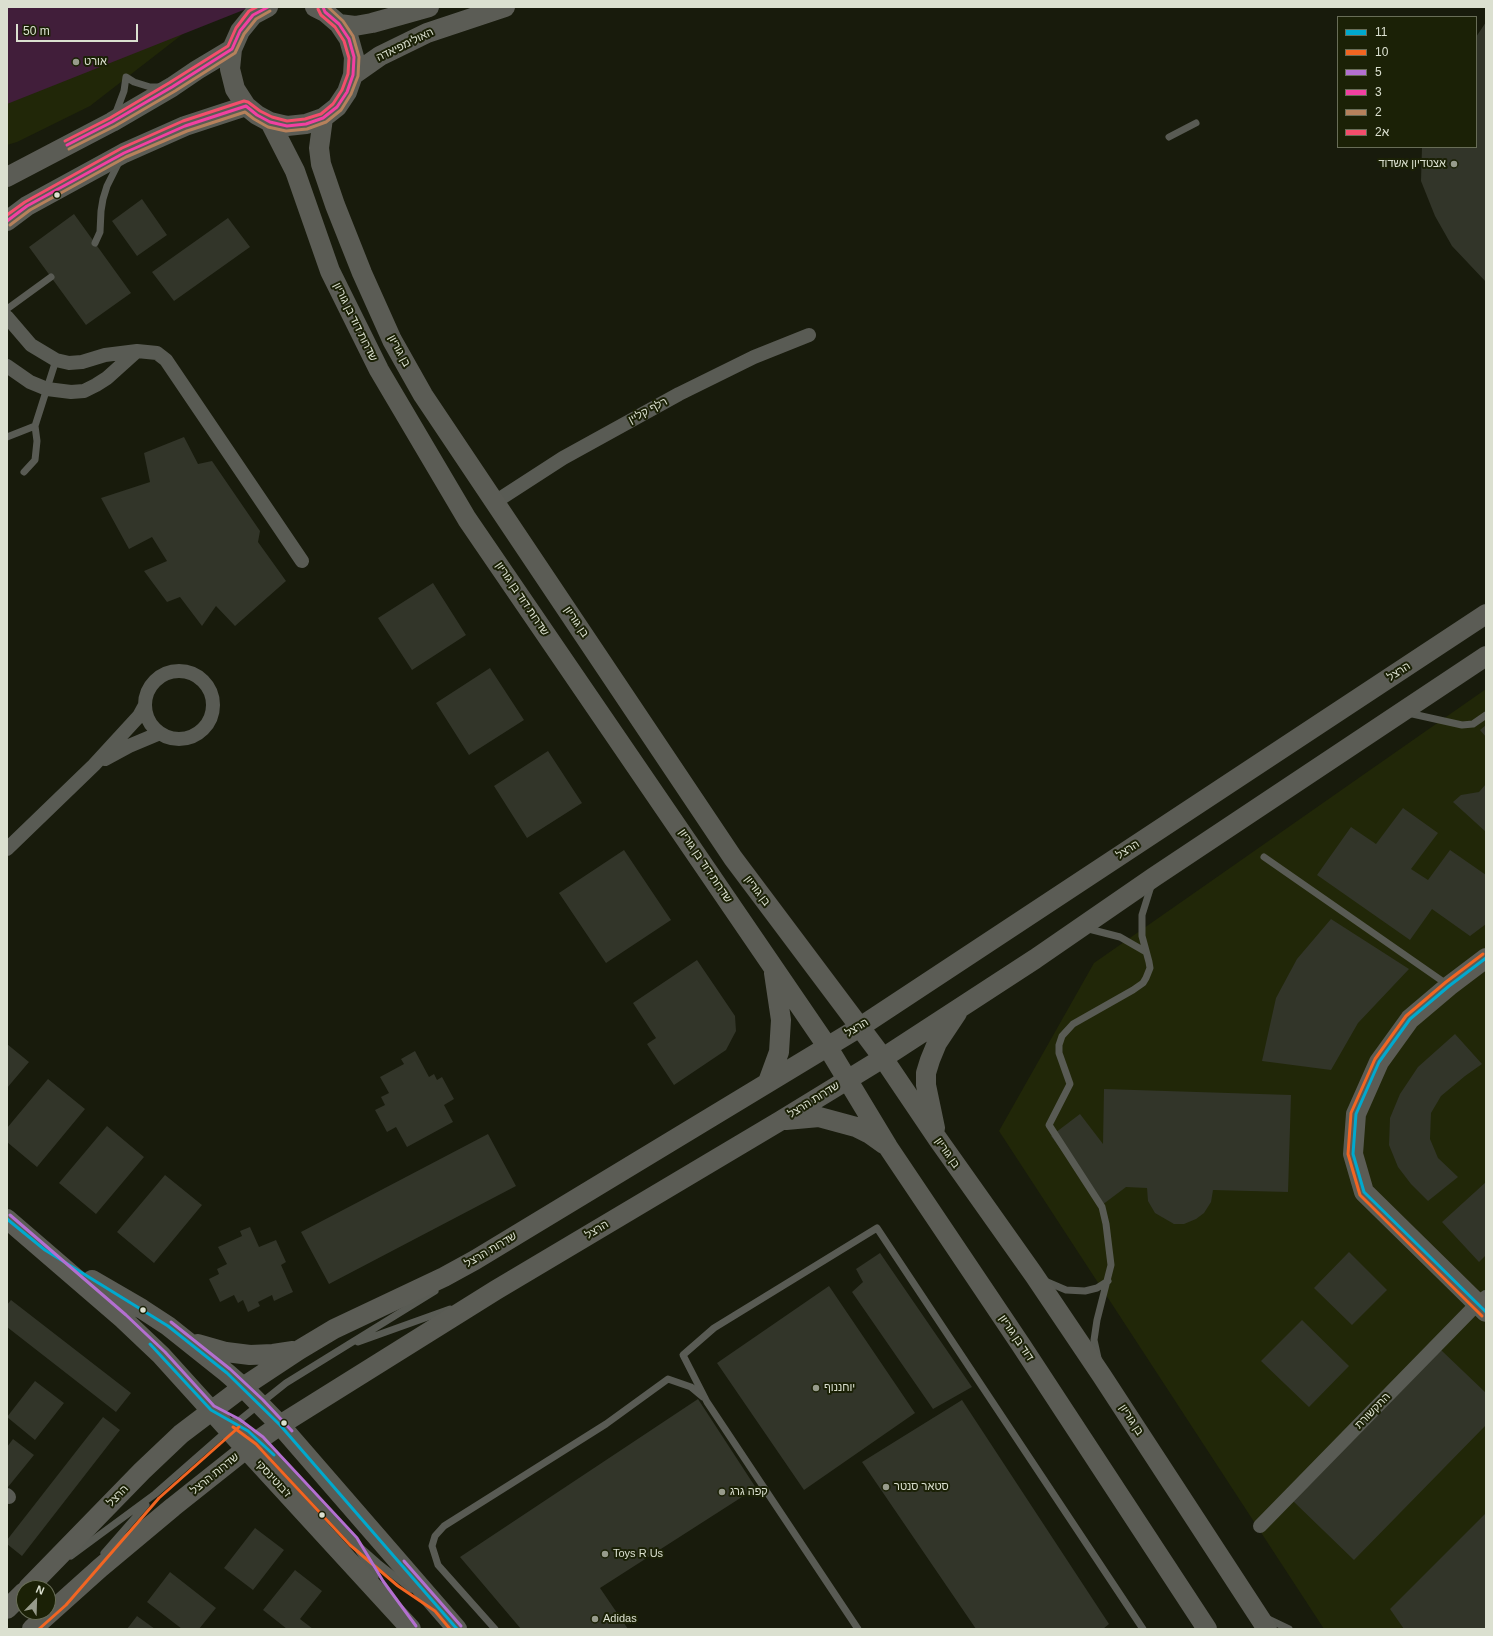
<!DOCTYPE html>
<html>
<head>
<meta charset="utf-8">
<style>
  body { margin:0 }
  #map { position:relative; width:1493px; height:1636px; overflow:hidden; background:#181b0c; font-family:Arial,Heebo,sans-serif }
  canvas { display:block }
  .frame { position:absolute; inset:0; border:8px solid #dbe0d0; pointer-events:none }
  .legend { position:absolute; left:1337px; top:16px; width:140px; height:132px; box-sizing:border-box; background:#1b2106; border:1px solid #686d57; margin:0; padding:5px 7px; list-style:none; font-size:12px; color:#dbe0d0 }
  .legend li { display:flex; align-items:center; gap:8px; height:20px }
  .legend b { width:20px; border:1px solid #686d57 }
  .north { position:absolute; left:16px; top:1580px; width:40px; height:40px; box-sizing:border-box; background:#1b2106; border:1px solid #686d57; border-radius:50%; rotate:23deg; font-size:11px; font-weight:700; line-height:16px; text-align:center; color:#dbe0d0 }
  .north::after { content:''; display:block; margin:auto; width:14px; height:18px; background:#979b8b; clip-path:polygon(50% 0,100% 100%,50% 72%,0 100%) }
  .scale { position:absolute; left:16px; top:24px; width:122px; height:18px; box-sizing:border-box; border:2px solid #dbe0d0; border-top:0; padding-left:5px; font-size:12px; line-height:14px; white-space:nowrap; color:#dbe0d0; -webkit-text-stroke:3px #1b2106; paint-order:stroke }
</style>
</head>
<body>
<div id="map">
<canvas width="1493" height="1636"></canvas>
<div class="frame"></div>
<ul class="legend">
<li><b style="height:5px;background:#00a9ce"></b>11</li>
<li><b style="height:5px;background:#f26522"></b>10</li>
<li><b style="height:5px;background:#b36fd0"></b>5</li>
<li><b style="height:5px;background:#f240a1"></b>3</li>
<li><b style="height:5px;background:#b6815c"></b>2</li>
<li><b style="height:5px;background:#f44d6c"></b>2א</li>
</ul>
<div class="north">N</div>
<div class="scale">50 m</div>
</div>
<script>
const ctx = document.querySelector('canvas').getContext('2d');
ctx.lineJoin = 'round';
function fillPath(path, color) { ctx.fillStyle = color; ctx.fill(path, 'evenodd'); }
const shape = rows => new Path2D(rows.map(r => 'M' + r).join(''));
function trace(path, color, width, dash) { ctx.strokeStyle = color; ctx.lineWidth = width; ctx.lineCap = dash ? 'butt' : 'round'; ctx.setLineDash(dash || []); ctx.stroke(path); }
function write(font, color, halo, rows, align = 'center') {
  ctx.font = font + ' Arial,Heebo,sans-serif'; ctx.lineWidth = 4; ctx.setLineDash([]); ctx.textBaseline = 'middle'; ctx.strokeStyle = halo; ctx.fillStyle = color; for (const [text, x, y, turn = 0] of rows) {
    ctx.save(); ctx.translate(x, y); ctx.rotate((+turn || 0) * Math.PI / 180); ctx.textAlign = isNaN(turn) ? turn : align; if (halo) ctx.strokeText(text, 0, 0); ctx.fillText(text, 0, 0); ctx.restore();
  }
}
const built = shape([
  [7,7,197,23,90,106,17,142,7,145],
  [1486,689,1486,1629,1324,1629,999,1131,1094,963]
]);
const green = shape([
  [7,7,251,7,7,104]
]);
const building = shape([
  [1486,22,1486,282,1452,246,1435,216,1421,181,1422,147,1476,147,1476,37],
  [142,199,167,235,137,256,112,221],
  [74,214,131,293,86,325,29,247],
  [228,218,250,247,174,301,152,272],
  [184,437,198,464,212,461,260,531,258,542,286,581,235,626,216,606,202,626,180,597,167,602,144,571,167,561,152,537,129,549,101,498,150,482,144,453],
  [433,583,466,635,412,670,378,618],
  [490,668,524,720,469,755,436,703],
  [1486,725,1486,737,1480,730],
  [548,751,582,803,527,838,494,786],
  [1486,784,1486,832,1453,802,1461,795,1479,792],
  [1403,808,1438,833,1411,869,1428,880,1450,850,1486,875,1486,924,1470,936,1432,909,1410,940,1317,875,1351,827,1376,844],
  [624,850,671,920,606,963,559,893],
  [1331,919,1409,969,1358,1023,1331,1070,1262,1061,1276,998,1297,959],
  [697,960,735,1016,736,1031,726,1050,674,1085,647,1044,656,1038,633,1003],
  [1455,1034,1482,1064,1465,1076,1441,1096,1431,1113,1430,1139,1438,1158,1458,1177,1428,1201,1411,1184,1398,1167,1389,1145,1390,1118,1400,1094,1418,1067],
  [7,1044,29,1062,7,1088],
  [415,1051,429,1077,434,1074,437,1080,442,1077,454,1099,444,1105,453,1122,407,1147,396,1127,387,1132,375,1110,385,1105,381,1097,389,1093,380,1077,404,1064,401,1059],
  [48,1079,85,1109,37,1167,7,1142,7,1128],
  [1104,1089,1291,1095,1288,1192,1213,1190,1211,1202,1204,1213,1196,1219,1184,1224,1174,1224,1155,1213,1148,1201,1147,1188,1126,1187,1102,1205,1051,1136,1080,1114,1103,1144],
  [107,1126,144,1157,96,1214,59,1183],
  [488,1134,516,1186,329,1284,301,1232],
  [165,1175,202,1205,154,1263,117,1232],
  [1486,1182,1486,1255,1479,1262,1442,1222],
  [250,1227,259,1247,276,1240,286,1262,281,1265,293,1292,274,1301,272,1295,258,1302,260,1306,248,1312,243,1300,238,1303,234,1295,220,1302,209,1279,219,1274,217,1269,227,1264,218,1247,242,1236,240,1231],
  [1349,1252,1387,1290,1352,1325,1314,1288],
  [880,1253,972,1387,933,1409,852,1292,863,1282,856,1269],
  [829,1286,915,1413,804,1490,717,1363],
  [11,1300,131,1393,116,1412,7,1327,7,1305],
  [1302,1320,1349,1366,1309,1407,1261,1361],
  [1441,1350,1486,1393,1486,1425,1354,1560,1293,1501],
  [35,1381,64,1403,35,1440,7,1417],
  [698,1399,756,1488,600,1588,628,1629,521,1629,460,1557],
  [962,1400,1109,1624,1103,1629,976,1629,862,1462],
  [103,1417,120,1430,22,1556,7,1544,7,1540],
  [13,1439,34,1455,8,1487,7,1486,7,1447],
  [1486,1513,1486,1629,1404,1629,1390,1609],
  [255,1528,284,1550,253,1590,224,1568],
  [295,1570,322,1591,300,1619,313,1629,287,1629,263,1610],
  [170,1572,216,1608,199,1629,182,1629,147,1602],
  [137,1616,155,1629,127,1629]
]);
const lane = shape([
  [115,115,124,91,126,77,134,82,150,87,162,87],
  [1169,137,1196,123],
  [95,243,100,232,101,211,103,199,107,186,119,162],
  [7,309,51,277],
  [7,437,35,426],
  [24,472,35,460,37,441,35,426,56,360],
  [1408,713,1462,725,1473,724,1486,715],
  [1264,857,1448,985],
  [1085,928,1120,937,1146,952],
  [1045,1281,1066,1290,1085,1291,1097,1288,1108,1281],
  [358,1342,450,1309],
  [1098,1358,1094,1340,1097,1320,1111,1265,1106,1224,1102,1207,1049,1125,1070,1084,1059,1053,1059,1045,1062,1036,1073,1024,1133,990,1143,983,1146,978,1150,968,1149,962,1142,936,1142,915,1152,883],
  [233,1421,259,1440,353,1541,378,1563,411,1589],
  [357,1548,375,1577],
  [104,1553,146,1505],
  [71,1556,155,1494,236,1423,286,1383,435,1291],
  [1266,1618,1289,1629],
  [495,1629,438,1565,432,1546,435,1536,444,1526,606,1424,668,1379,691,1387,703,1397],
  [858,1629,707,1402,683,1355,714,1328,877,1228,1143,1629]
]);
const street = shape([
  [7,317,31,345,56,360,69,363,82,362,105,355,137,351,157,353,166,360,302,561],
  [7,366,30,382,47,389,71,392,84,391,96,385,107,378,137,351],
  [495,502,563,458,679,394,754,357,809,335],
  '145 705a34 34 0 1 1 68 0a34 34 0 1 1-68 0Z',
  [105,759,129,746,160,733],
  [7,849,94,765,139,716,145,705],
  [7,1495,9,1497],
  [1260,1526,1477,1304,1486,1297]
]);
const secondary = shape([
  [268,7,253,15,240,31,232,49,230,69,235,89,246,106,257,115,270,122,287,126,306,124,323,118,337,107,347,92,353,75,354,57,349,39,339,24,325,12,315,7],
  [339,24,355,26,372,23,429,7],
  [353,75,380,56,427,33,505,7],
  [323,118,319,148,321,164,335,205,362,273,392,340,423,395,733,858,883,1058,937,1138,1034,1275,1102,1376,1267,1629],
  [270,122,295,171,330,271,379,370,467,519,827,1046,888,1147,1021,1345,1207,1629],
  [7,177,112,122,172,87,197,70,232,49],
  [7,221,27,206,124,153,185,126,246,106],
  [1486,958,1449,986,1410,1019,1379,1062,1356,1114,1353,1154,1364,1192,1486,1312],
  [768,1082,779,1052,781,1020,774,973],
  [786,1120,819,1117,856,1127,870,1134,884,1144],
  [935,1128,926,1085,926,1073,930,1060,937,1043,957,1013],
  [7,1219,123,1319,161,1355,246,1449,411,1629],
  [92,1280,142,1309,168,1326,227,1373,243,1387,280,1425,457,1629],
  [198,1344,226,1352,250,1355,273,1354,293,1351],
  [28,1588,142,1471,181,1434,243,1387,299,1350,334,1329,444,1277,475,1260,860,1027,1486,614],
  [7,1609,24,1592],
  [32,1629,100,1568,173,1507,246,1449,280,1425,496,1290,780,1121,883,1058,1035,959,1154,877,1486,656]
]);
const bus1 = shape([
  [1486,958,1449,986,1410,1019,1379,1062,1356,1114,1353,1154,1364,1192,1486,1312],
  [7,1219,45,1250,168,1326,227,1373,280,1425,457,1629],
  [150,1344,211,1410,248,1431,274,1455]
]);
const bus2 = shape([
  [1482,1316,1360,1195,1348,1154,1351,1113,1375,1059,1406,1016,1446,982,1483,954],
  [233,1427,256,1444,350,1545,398,1586,435,1611,450,1629],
  [39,1629,66,1605,159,1498,239,1427]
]);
const bus3 = shape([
  [10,1215,126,1315,165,1352,214,1406,239,1419,263,1437,357,1538,383,1581,416,1626],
  [171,1322,230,1369,263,1400,292,1431],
  [404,1561,461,1626]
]);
const bus4 = shape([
  [67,145,112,122,172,87,232,49,240,31,253,15,268,7],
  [7,221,27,206,124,153,185,126,246,106,257,115,270,122,287,126,306,124,323,118,337,107,347,92,353,75,354,57,349,39,339,24,325,12,323,7]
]);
const bus5 = shape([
  [69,149,115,126,175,91,235,53,244,34,256,19,270,11],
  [10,225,30,210,126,157,187,131,245,112,254,119,268,127,286,131,307,129,326,122,341,110,351,94,358,76,359,57,353,36,343,21,328,7]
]);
const bus6 = shape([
  [65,141,110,118,169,83,228,46,236,28,249,11,257,7],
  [7,215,25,202,122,148,183,121,244,101,248,102,260,111,272,117,287,121,305,119,321,114,333,104,342,90,348,74,349,58,344,41,335,27,321,15,318,9]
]);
const markers = [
  [76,62,4,"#979b8b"],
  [1454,164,4,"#979b8b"],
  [57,195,3.5,"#dbe0d0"],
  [143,1310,3.5,"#dbe0d0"],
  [816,1388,4,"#979b8b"],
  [284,1423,3.5,"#dbe0d0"],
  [886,1487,4,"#979b8b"],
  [722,1492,4,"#979b8b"],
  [322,1515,3.5,"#dbe0d0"],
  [605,1554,4,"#979b8b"],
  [595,1619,4,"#979b8b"]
];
const streetNames = [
  ["האולימפיאדה",405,45,-26],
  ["שדרות דוד בן גוריון",355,322,64],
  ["בן גוריון",399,351,62],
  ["רלף קליין",648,411,-28],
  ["שדרות דוד בן גוריון",522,599,56],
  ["בן גוריון",576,622,56],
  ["הרצל",1399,672,-33],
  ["הרצל",1128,850,-33],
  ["שדרות דוד בן גוריון",705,866,56],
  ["בן גוריון",757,891,53],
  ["הרצל",857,1028,-32],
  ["שדרות הרצל",814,1100,-32],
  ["בן גוריון",947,1153,55],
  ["הרצל",597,1230,-31],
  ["שדרות הרצל",491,1250,-31],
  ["דוד בן גוריון",1016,1338,56],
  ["התקשורת",1373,1411,-46],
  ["בן גוריון",1131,1420,57],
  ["שדרות הרצל",215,1474,-39],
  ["ז'בוטינסקי",273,1479,47],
  ["הרצל",118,1496,-46]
];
const poiNames = [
  ["אורט",84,62],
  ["אצטדיון אשדוד",1446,164,"right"],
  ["יוחננוף",824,1388],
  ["סטאר סנטר",894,1487],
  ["קפה גרג",730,1492],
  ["Toys R Us",613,1554],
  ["Adidas",603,1619]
];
fillPath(built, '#212708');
fillPath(green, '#411e3a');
fillPath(building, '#323529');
trace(lane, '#595b54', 7);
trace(street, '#595b54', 14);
trace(secondary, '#5b5c55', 20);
trace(bus1, '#00a9ce', 3);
trace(bus2, '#f26522', 3);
trace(bus3, '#b36fd0', 3);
trace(bus4, '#f240a1', 3);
trace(bus5, '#b6815c', 3);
trace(bus6, '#f44d6c', 3);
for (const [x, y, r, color] of markers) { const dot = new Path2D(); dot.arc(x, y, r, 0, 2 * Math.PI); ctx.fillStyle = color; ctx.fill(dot); trace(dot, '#1b2106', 1.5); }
write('11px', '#dbe0d0', '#1b2106', streetNames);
write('11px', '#dbe0d0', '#1b2106', poiNames, 'left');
</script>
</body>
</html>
